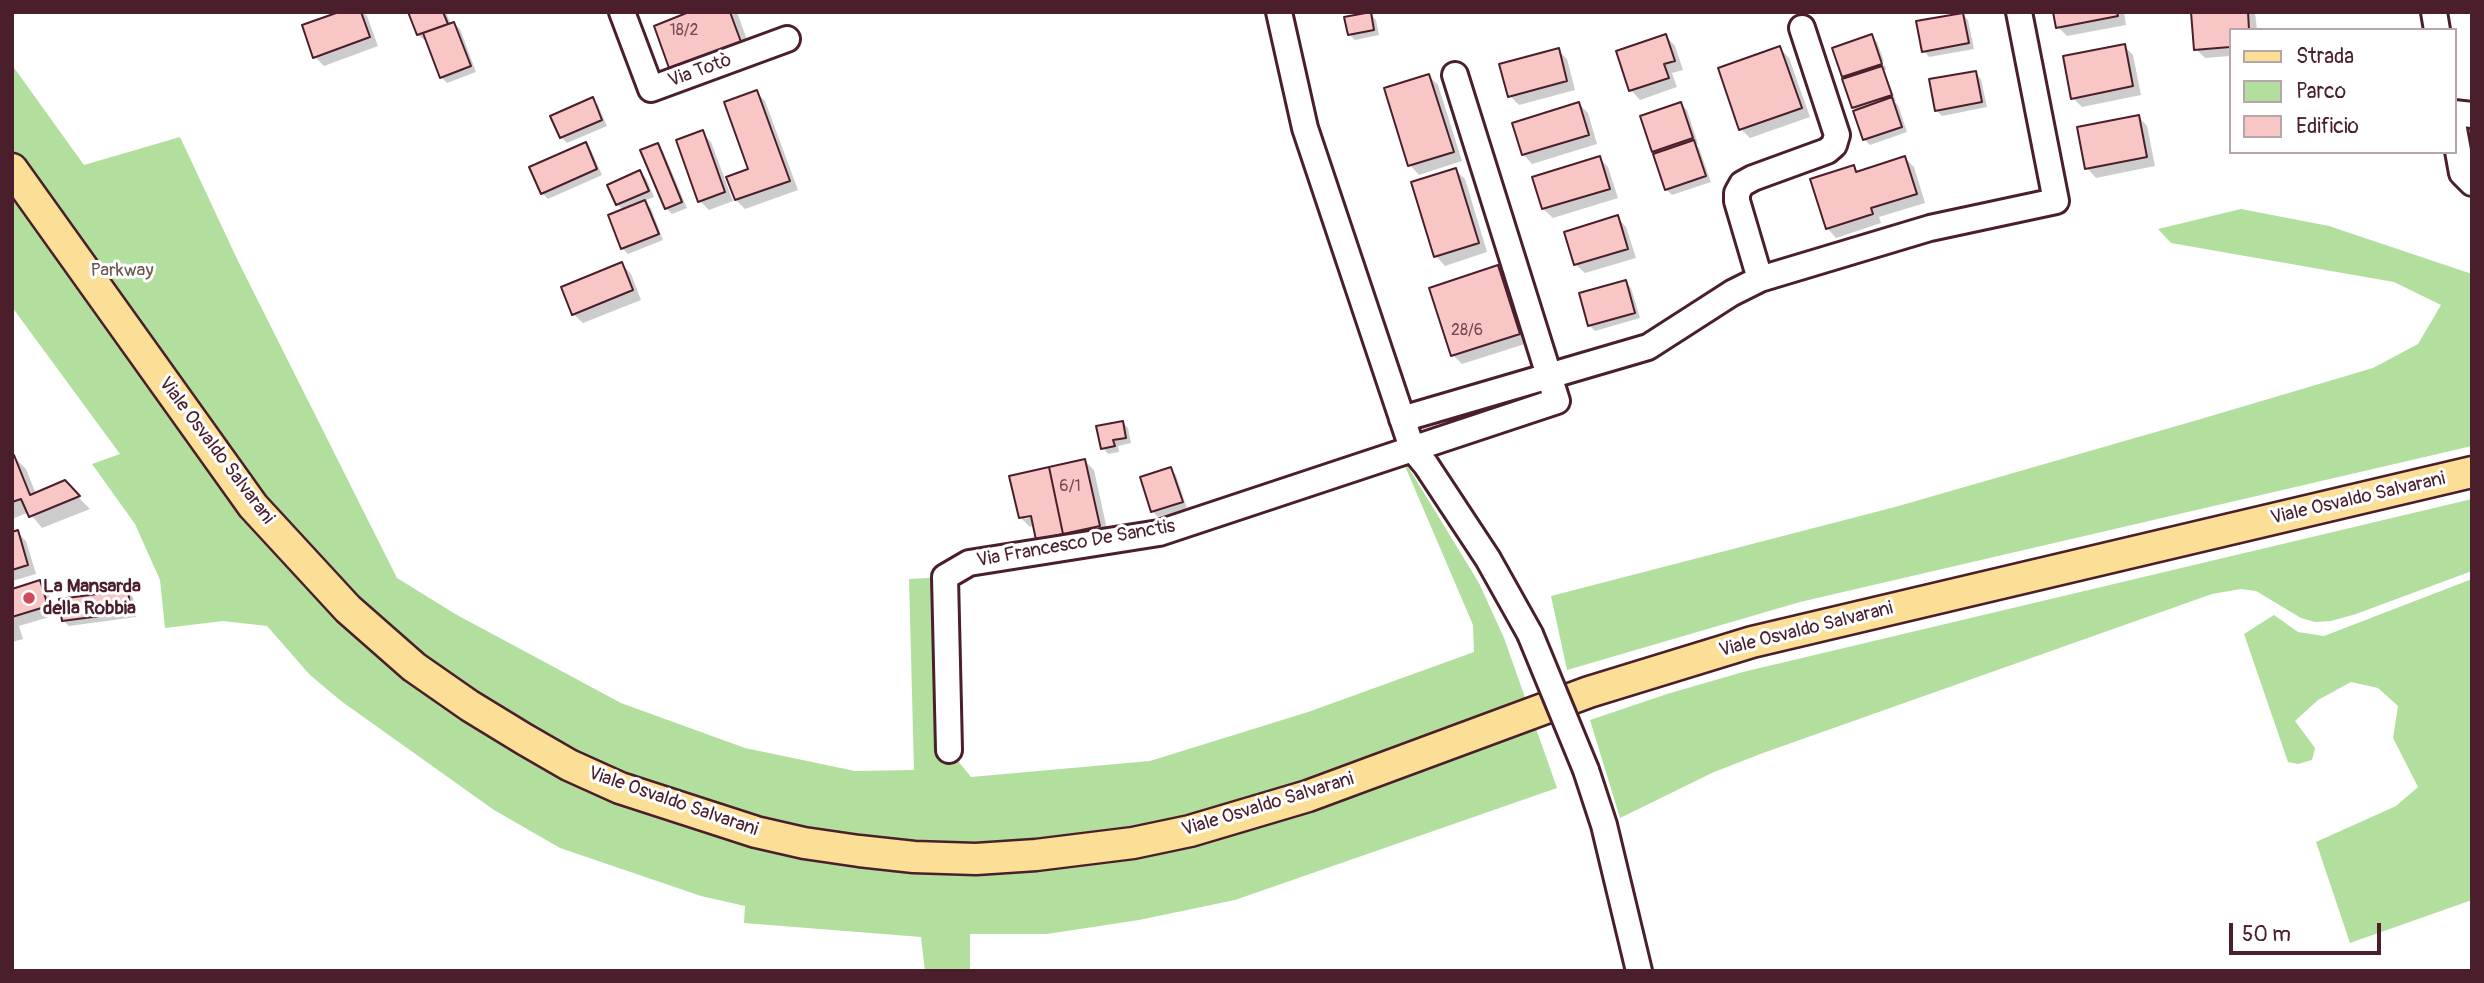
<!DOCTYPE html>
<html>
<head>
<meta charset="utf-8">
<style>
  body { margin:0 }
  #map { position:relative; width:2484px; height:983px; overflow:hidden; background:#fff; font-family:Pangolin,sans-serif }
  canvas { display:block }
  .frame { position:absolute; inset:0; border:14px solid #4a1f2b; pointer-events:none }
  .legend { position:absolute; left:2229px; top:28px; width:228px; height:126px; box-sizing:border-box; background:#fff; border:2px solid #b7a5aa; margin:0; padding:9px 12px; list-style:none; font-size:21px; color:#4a1f2b }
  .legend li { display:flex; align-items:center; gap:14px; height:35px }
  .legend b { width:35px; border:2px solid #b7a5aa }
  .scale { position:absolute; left:2229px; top:923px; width:152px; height:32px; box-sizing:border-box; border:4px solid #4a1f2b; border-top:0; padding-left:9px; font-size:21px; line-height:24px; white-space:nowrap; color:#4a1f2b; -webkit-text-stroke:5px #fff; paint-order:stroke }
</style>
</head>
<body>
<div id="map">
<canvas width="2484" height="983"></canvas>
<div class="frame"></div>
<ul class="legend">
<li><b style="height:9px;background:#fbdf96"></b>Strada</li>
<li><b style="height:19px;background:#b2df9d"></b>Parco</li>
<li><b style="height:19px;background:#f8c7c5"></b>Edificio</li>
</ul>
<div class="scale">50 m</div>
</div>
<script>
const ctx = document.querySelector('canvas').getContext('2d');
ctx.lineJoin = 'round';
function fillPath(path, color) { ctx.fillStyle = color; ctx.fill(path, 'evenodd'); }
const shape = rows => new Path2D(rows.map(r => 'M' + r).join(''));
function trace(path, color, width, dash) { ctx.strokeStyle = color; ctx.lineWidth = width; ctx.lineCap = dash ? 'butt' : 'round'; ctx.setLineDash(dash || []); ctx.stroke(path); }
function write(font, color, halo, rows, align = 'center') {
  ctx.font = font + ' Pangolin,sans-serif'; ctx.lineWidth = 6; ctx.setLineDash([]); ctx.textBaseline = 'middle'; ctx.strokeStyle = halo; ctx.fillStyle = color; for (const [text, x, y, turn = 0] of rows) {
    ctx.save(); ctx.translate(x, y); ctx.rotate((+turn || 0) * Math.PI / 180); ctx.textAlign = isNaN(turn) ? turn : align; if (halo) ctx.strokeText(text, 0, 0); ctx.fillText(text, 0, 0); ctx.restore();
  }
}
const green = shape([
  [12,65,84,165,180,137,238,261,397,578,457,615,621,703,745,748,855,771,914,770,909,579,945,577,949,750,971,777,1150,761,1308,712,1474,652,1473,625,1399,452,1479,583,1504,638,1557,788,1235,900,1139,920,1047,934,970,934,970,971,925,971,921,937,744,923,745,906,701,896,560,848,494,810,341,701,310,675,267,626,223,621,165,628,160,580,135,524,92,464,120,454,12,307],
  [2241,209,2329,226,2472,274,2472,446,1800,602,1567,670,1551,596,1895,507,2194,421,2373,368,2418,344,2441,305,2394,282,2171,243,2158,229],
  [2472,499,2472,571,2356,614,2331,621,2315,622,2301,618,2256,591,2241,589,2212,594,1763,753,1714,772,1620,818,1590,720,1667,694,1743,672],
  [2472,579,2472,900,2350,943,2316,842,2396,806,2418,787,2393,738,2398,706,2378,688,2351,682,2318,700,2295,721,2315,748,2312,760,2298,764,2288,762,2244,634,2274,615,2298,632,2324,636]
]);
const shadow = shape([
  [344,12,363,12,367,16,378,46,324,66,315,57],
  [410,12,446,12,451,25,454,24,460,29,476,72,447,83,441,77,427,39,424,40,418,35],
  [694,12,737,12,752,54,683,79,671,67],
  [1357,12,1379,12,1370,14,1376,20,1379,35,1355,40,1349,34,1361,16],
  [2055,12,2124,12,2126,25,2067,36,2058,27],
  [2193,12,2255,12,2257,30,2230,30,2230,56,2205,58,2196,49],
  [1962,14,1968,20,1974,49,1929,57,1924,51],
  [1666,36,1675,46,1683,70,1672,73,1677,87,1640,100,1631,90,1618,52],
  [1871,36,1877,42,1884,61,1844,74,1844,77,1834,49],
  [2124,46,2133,55,2141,95,2082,107,2073,98],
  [1780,48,1789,58,1810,117,1750,138,1741,129],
  [1558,50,1567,59,1575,90,1519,105,1510,96],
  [1885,65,1886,70,1884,70,1896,101,1894,101,1898,105,1907,132,1870,145,1864,139,1845,78],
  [1975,73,1981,79,1987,107,1942,116,1936,110],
  [1429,76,1438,85,1462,161,1419,175,1410,165,1386,89],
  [756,92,765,101,798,190,745,209,736,200,751,170],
  [592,99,598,105,607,126,567,143,561,137],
  [1579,104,1588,113,1597,144,1532,164,1523,154],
  [1681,104,1687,110,1698,144,1696,145,1699,148,1711,182,1672,195,1666,189,1657,154,1654,151],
  [2138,116,2147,126,2155,166,2096,178,2087,168],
  [702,132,711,142,733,201,709,210,700,201],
  [585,144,591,150,602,175,548,199,542,193],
  [657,145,663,151,687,208,672,214,666,208],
  [1599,158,1608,167,1618,198,1553,218,1543,209],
  [1905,158,1914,167,1925,203,1879,217,1881,223,1836,238,1827,228,1853,167,1859,173],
  [1455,170,1465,179,1487,252,1445,266,1436,256],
  [640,172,646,178,654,197,643,201,651,208,663,240,628,254,622,248,624,211,617,204],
  [1617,217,1626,227,1636,258,1585,273,1575,264],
  [622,264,631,274,641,300,583,323,573,314],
  [1497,267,1506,276,1528,343,1462,364,1453,355],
  [1626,282,1631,288,1640,318,1595,331,1589,325],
  [1122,422,1128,428,1131,443,1118,446,1119,452,1108,454,1103,448],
  [14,457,26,469,36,494,64,483,90,509,42,528,29,512,12,519],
  [1085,461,1094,470,1108,534,1047,548,1038,539,1035,525,1030,527,1020,517],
  [1025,515,1040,515,1025,519],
  [1171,469,1176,475,1187,508,1158,517,1152,511],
  [17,532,26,541,36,574,12,581,12,534],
  [39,582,48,592,56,615,19,626,23,639,12,642,12,591],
  [127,592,133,597,136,617,69,626,63,620]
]);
const building = shape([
  [339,12,361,12,370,37,313,58,302,25,339,12],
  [408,12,443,12,448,24,417,35,408,12],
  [689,12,730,12,741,42,669,68,654,26,689,12],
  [1371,12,1374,30,1348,35,1344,17,1371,12],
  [2053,12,2117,12,2118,16,2056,28,2053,12],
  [2191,12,2248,12,2249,30,2230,30,2230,47,2194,50,2191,12],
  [1963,13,1969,43,1922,52,1916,21,1963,13],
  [454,22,471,66,440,78,423,33,454,22],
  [1666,34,1675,61,1664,64,1669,78,1629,91,1616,51,1666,34],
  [1872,34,1882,64,1842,77,1832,48,1872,34],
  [2125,44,2133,86,2071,99,2063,56,2125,44],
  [1780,46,1802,108,1739,130,1718,68,1780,46],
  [1559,48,1567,81,1508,97,1499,64,1559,48],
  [1882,66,1892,95,1852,108,1842,79,1882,66],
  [1976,71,1982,102,1935,111,1929,79,1976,71],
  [1429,74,1454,152,1408,166,1384,88,1429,74],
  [757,90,790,181,735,200,726,177,748,169,724,102,757,90],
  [593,97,602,120,560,138,550,116,593,97],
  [1892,97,1902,127,1863,140,1853,111,1892,97],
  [1579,102,1589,135,1522,155,1512,123,1579,102],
  [1681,102,1693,138,1652,152,1640,116,1681,102],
  [2139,115,2147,157,2085,169,2077,127,2139,115],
  [703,130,725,192,698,202,676,140,703,130],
  [1694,140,1706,176,1665,190,1653,154,1694,140],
  [586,142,597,169,541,194,529,167,586,142],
  [658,143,682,202,665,209,640,150,658,143],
  [1600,156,1610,189,1542,209,1532,177,1600,156],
  [1905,156,1917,194,1871,208,1873,214,1826,229,1810,179,1854,165,1856,172,1905,156],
  [1456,168,1479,243,1434,257,1411,182,1456,168],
  [640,170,649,191,616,205,607,185,640,170],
  [645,200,659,234,621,249,608,215,645,200],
  [1618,215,1628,249,1574,265,1564,232,1618,215],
  [622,262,633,290,572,315,561,287,622,262],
  [1498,265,1520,334,1451,356,1429,288,1498,265],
  [1626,280,1635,313,1588,326,1579,293,1626,280],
  [1123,421,1126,438,1113,440,1115,446,1101,449,1096,426,1123,421],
  [14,455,30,495,65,480,80,496,29,517,21,499,12,502,12,456,14,455],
  [1085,459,1100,526,1063,534,1049,467,1085,459],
  [1049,467,1063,534,1036,540,1031,516,1019,518,1009,476,1049,467],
  [1171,467,1183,502,1151,512,1140,477,1171,467],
  [18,530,28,565,12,570,12,532,18,530],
  [40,580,48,606,12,617,12,589,40,580],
  [128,590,131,612,62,621,59,599,128,590]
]);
const minor = shape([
  [622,12,651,89,787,39],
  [1279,12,1305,128,1412,448,1426,465,1488,559,1530,634],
  [2434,12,2437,30],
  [2454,113,2472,115],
  [2454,129,2462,173,2472,183],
  [1760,279,1737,201,1737,193,1742,184,1753,178,1827,151,1834,145,1837,135,1802,28],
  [1402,419,1648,347,1732,293,1760,279,1930,228,2056,201,2019,12],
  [949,750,945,577,969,563,1159,533,1557,401,1455,75],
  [1586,770,1604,825,1639,971]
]);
const major = shape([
  [12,169,253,506,348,609,414,667,470,706,524,739,569,765,620,788,756,832,804,843,859,851,914,857,976,859,1036,855,1133,843,1190,831,1308,796,1589,692,1752,642,2472,472]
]);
const minorBridge = shape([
  [1530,634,1586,770]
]);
const markers = [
  [29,598,7,"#d1495b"]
];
const numberNames = [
  ["18/2",684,31],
  ["28/6",1467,331],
  ["6/1",1070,487]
];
const streetNames = [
  ["Via Totò",700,71,-20],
  ["Viale Osvaldo Salvarani",216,451,53],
  ["Viale Osvaldo Salvarani",2358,499,-13],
  ["Via Francesco De Sanctis",1076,544,-10],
  ["Viale Osvaldo Salvarani",1806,630,-14],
  ["Viale Osvaldo Salvarani",673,802,19],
  ["Viale Osvaldo Salvarani",1268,805,-17]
];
const parkNames = [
  ["Parkway",122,271]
];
const poiNames = [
  ["La Mansarda",43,587],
  ["della Robbia",43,609]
];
fillPath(green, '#b2df9d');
fillPath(shadow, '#0003');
fillPath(building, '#f8c7c5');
trace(building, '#4a1f2b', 2);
trace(minor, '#4a1f2b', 30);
trace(major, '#4a1f2b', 35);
trace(minor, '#fff', 24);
trace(major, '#fbdf96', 30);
trace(minorBridge, '#4a1f2b', 30, []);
trace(minorBridge, '#fff', 24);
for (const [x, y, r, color] of markers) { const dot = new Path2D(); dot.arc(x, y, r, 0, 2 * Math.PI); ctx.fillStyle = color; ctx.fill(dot); trace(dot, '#fff', 2.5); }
write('16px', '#764952', null, numberNames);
write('19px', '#4a1f2b', '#fff', streetNames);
write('19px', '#69594d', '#fff', parkNames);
write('bold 19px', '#4a1f2b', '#fff', poiNames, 'left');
</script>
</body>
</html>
